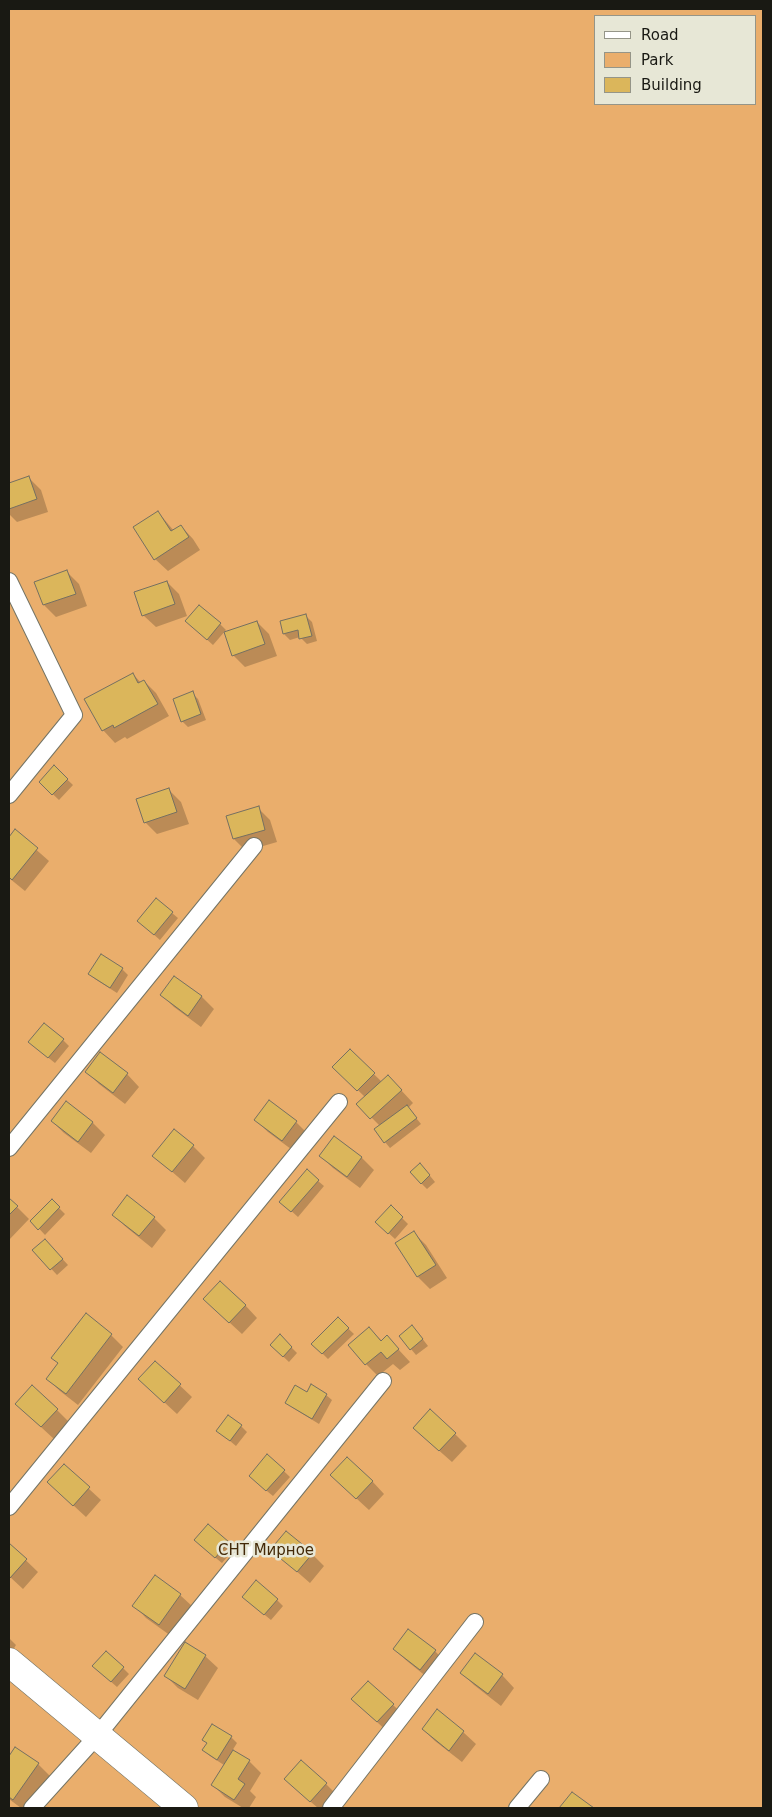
<!DOCTYPE html>
<html>
<head>
<meta charset="utf-8">
<style>
  body { margin:0 }
  #map { position:relative; width:772px; height:1817px; overflow:hidden; background:#e7e7d6; font-family:"DejaVu Sans",sans-serif }
  canvas { display:block }
  .frame { position:absolute; inset:0; border:10px solid #191913; pointer-events:none }
  .legend { position:absolute; left:594px; top:15px; width:162px; height:90px; box-sizing:border-box; background:#e7e7d6; border:1px solid #959588; margin:0; padding:6px 9px; list-style:none; font-size:15px; color:#191913 }
  .legend li { display:flex; align-items:center; gap:10px; height:25px }
  .legend b { width:25px; border:1px solid #959588 }
</style>
</head>
<body>
<div id="map">
<canvas width="772" height="1817"></canvas>
<div class="frame"></div>
<ul class="legend">
<li><b style="height:6px;background:#fff"></b>Road</li>
<li><b style="height:14px;background:#eaae6c"></b>Park</li>
<li><b style="height:14px;background:#dbb65b"></b>Building</li>
</ul>
</div>
<script>
const ctx = document.querySelector('canvas').getContext('2d');
ctx.lineJoin = 'round';
function fillPath(path, color) { ctx.fillStyle = color; ctx.fill(path, 'evenodd'); }
const shape = rows => new Path2D(rows.map(r => 'M' + r).join(''));
function trace(path, color, width, dash) { ctx.strokeStyle = color; ctx.lineWidth = width; ctx.lineCap = dash ? 'butt' : 'round'; ctx.setLineDash(dash || []); ctx.stroke(path); }
function write(font, color, halo, rows, align = 'center') {
  ctx.font = font + ' "DejaVu Sans",sans-serif'; ctx.lineWidth = 5; ctx.setLineDash([]); ctx.textBaseline = 'middle'; ctx.strokeStyle = halo; ctx.fillStyle = color; for (const [text, x, y, turn = 0] of rows) {
    ctx.save(); ctx.translate(x, y); ctx.rotate((+turn || 0) * Math.PI / 180); ctx.textAlign = isNaN(turn) ? turn : align; if (halo) ctx.strokeText(text, 0, 0); ctx.fillText(text, 0, 0); ctx.restore();
  }
}
const green = shape([
  [9,9,763,9,763,1808,9,1808],
  [596,16,756,16,756,104,596,104]
]);
const shadow = shape([
  [28,477,41,490,48,512,17,522,9,514,9,484],
  [158,512,174,531,181,526,193,539,200,550,168,571,155,559],
  [67,572,79,584,87,606,56,617,44,605],
  [167,582,179,594,187,616,156,627,143,615],
  [306,616,312,622,317,641,307,644,300,637,290,640,284,634],
  [257,622,269,634,277,656,245,667,233,655],
  [220,624,226,630,213,645,193,627],
  [133,674,141,683,144,681,156,693,169,716,127,739,125,737,115,743,103,730,86,700],
  [192,693,198,699,206,720,188,727,182,721],
  [54,767,73,785,59,800,40,782],
  [169,790,181,802,189,824,157,834,145,822],
  [258,808,270,820,277,842,246,851,234,839],
  [15,831,49,861,25,891,9,878,9,839],
  [172,913,178,918,160,940,145,927],
  [122,969,128,975,117,993,95,979,90,974],
  [175,977,202,997,214,1009,201,1027,174,1007,162,995],
  [63,1040,69,1046,55,1063,36,1048],
  [350,1051,382,1082,400,1089,413,1103,408,1108,421,1124,390,1148,385,1142,380,1126,358,1104,365,1097,334,1067],
  [87,1072,127,1074,139,1087,125,1104,99,1084],
  [270,1102,296,1122,308,1134,295,1152,268,1132,256,1120],
  [66,1103,93,1123,105,1135,91,1153,64,1133,52,1121],
  [335,1138,362,1158,374,1170,360,1188,333,1168,321,1156],
  [193,1146,205,1158,185,1183,154,1156],
  [426,1171,435,1182,427,1189,421,1183],
  [318,1181,324,1186,298,1217,287,1207],
  [9,1199,29,1219,9,1240],
  [52,1201,65,1214,45,1235,32,1221],
  [391,1207,408,1224,395,1239,383,1228],
  [114,1215,154,1218,166,1230,152,1248,126,1227],
  [414,1233,426,1245,447,1278,430,1289,418,1277,397,1244],
  [45,1240,68,1265,57,1275,34,1250],
  [245,1305,257,1318,242,1334,217,1311],
  [338,1319,354,1334,328,1359,313,1344],
  [369,1329,382,1341,387,1337,410,1362,400,1370,393,1364,378,1376,366,1364],
  [418,1333,428,1346,416,1355,411,1349],
  [111,1335,123,1347,78,1405,60,1391,48,1379,59,1364,53,1358],
  [280,1336,297,1353,289,1362,271,1345],
  [155,1362,192,1397,177,1414,152,1391],
  [307,1394,326,1395,332,1400,319,1424,293,1408,287,1402],
  [57,1410,69,1422,54,1439,29,1416],
  [241,1426,247,1432,236,1446,218,1431],
  [455,1434,467,1446,452,1462,427,1440],
  [268,1456,290,1477,273,1496,256,1482],
  [64,1466,101,1500,86,1517,61,1494],
  [372,1481,384,1494,369,1510,344,1487],
  [208,1525,234,1549,222,1563,201,1546],
  [9,1544,38,1572,23,1589,9,1576],
  [272,1550,312,1554,324,1566,310,1583],
  [180,1595,193,1607,171,1636,146,1618,134,1605],
  [277,1600,283,1606,271,1620,250,1603],
  [9,1638,16,1645,11,1653,9,1651],
  [394,1649,435,1651,447,1664,433,1682,407,1661],
  [476,1655,502,1675,514,1688,501,1706,474,1685,462,1673],
  [205,1656,218,1668,198,1700,178,1688,166,1676],
  [123,1668,129,1674,117,1687,100,1672],
  [368,1682,406,1717,390,1734,365,1711],
  [423,1729,463,1732,476,1744,462,1762,435,1741],
  [231,1737,237,1743,232,1751,249,1761,261,1773,250,1791,256,1797,249,1808,243,1808,225,1797,212,1784,224,1765,210,1756,204,1750],
  [15,1749,38,1764,50,1776,28,1808,21,1808,9,1799,9,1758],
  [326,1784,338,1796,327,1808,318,1808,298,1791]
]);
const building = shape([
  [29,476,37,499,9,509,9,483,29,476],
  [158,511,171,531,181,525,189,537,154,560,133,527,158,511],
  [67,570,76,594,43,605,34,582,67,570],
  [167,581,175,604,142,616,134,592,167,581],
  [199,605,221,623,207,640,185,621,199,605],
  [306,614,312,636,299,639,298,630,283,634,280,621,306,614],
  [257,621,265,644,232,656,224,632,257,621],
  [133,673,138,683,144,680,158,704,114,728,113,725,102,731,84,699,133,673],
  [193,691,201,714,181,722,173,699,193,691],
  [54,765,68,779,52,795,39,782,54,765],
  [169,788,177,812,144,823,136,799,169,788],
  [259,806,265,830,233,839,226,816,259,806],
  [15,829,38,848,12,880,9,877,9,837,15,829],
  [156,898,173,912,154,935,137,921,156,898],
  [101,954,123,968,110,988,88,974,101,954],
  [174,976,202,996,188,1016,160,995,174,976],
  [44,1023,64,1039,48,1058,28,1042,44,1023],
  [350,1049,375,1073,357,1091,332,1067,350,1049],
  [100,1052,128,1073,113,1093,85,1072,100,1052],
  [388,1075,402,1090,370,1119,356,1104,388,1075],
  [269,1100,297,1121,282,1141,254,1120,269,1100],
  [66,1101,93,1122,78,1142,51,1121,66,1101],
  [407,1105,417,1118,384,1143,374,1129,407,1105],
  [174,1129,194,1145,172,1172,152,1156,174,1129],
  [334,1136,362,1157,347,1177,319,1156,334,1136],
  [420,1163,430,1175,421,1184,410,1172,420,1163],
  [307,1169,319,1180,291,1212,279,1202,307,1169],
  [127,1195,155,1217,139,1236,112,1215,127,1195],
  [9,1198,18,1206,9,1215,9,1198],
  [52,1199,60,1207,38,1230,30,1221,52,1199],
  [391,1205,403,1217,388,1234,375,1222,391,1205],
  [414,1231,436,1265,417,1277,395,1243,414,1231],
  [45,1239,63,1259,50,1270,32,1250,45,1239],
  [220,1281,246,1305,229,1323,203,1299,220,1281],
  [86,1313,112,1334,66,1394,46,1379,58,1363,51,1358,86,1313],
  [338,1317,349,1328,322,1354,311,1344,338,1317],
  [412,1325,423,1339,410,1350,399,1336,412,1325],
  [369,1327,381,1341,387,1335,399,1349,387,1359,381,1352,365,1365,348,1345,369,1327],
  [280,1334,292,1347,283,1357,270,1345,280,1334],
  [155,1361,181,1384,164,1403,138,1379,155,1361],
  [311,1384,327,1394,312,1419,285,1403,295,1385,307,1392,311,1384],
  [32,1385,58,1409,41,1427,15,1404,32,1385],
  [430,1409,456,1433,439,1451,413,1428,430,1409],
  [228,1415,242,1425,230,1441,216,1431,228,1415],
  [267,1454,285,1470,266,1491,249,1476,267,1454],
  [347,1457,373,1481,356,1499,330,1475,347,1457],
  [64,1464,90,1487,73,1506,47,1482,64,1464],
  [208,1524,229,1542,215,1558,194,1540,208,1524],
  [286,1531,313,1553,297,1572,270,1550,286,1531],
  [9,1543,27,1559,10,1578,9,1576,9,1543],
  [155,1575,181,1594,159,1625,132,1606,155,1575],
  [256,1580,278,1599,264,1615,242,1597,256,1580],
  [408,1629,436,1650,420,1670,393,1649,408,1629],
  [185,1642,206,1655,185,1689,164,1676,185,1642],
  [106,1651,124,1667,111,1682,92,1666,106,1651],
  [475,1653,503,1674,488,1694,460,1673,475,1653],
  [368,1681,394,1704,377,1722,351,1699,368,1681],
  [437,1709,464,1731,449,1751,422,1729,437,1709],
  [212,1724,232,1736,217,1760,202,1750,207,1743,202,1740,212,1724],
  [15,1747,39,1763,13,1800,9,1797,9,1756,15,1747],
  [233,1750,250,1760,238,1779,245,1784,234,1800,211,1785,233,1750],
  [301,1760,327,1783,310,1802,284,1779,301,1760],
  [572,1792,594,1808,559,1808,572,1792]
]);
const lane = shape([
  [9,581,74,715,9,795],
  [9,1148,254,846],
  [9,1507,339,1102],
  [32,1808,97,1736,383,1381],
  [331,1808,475,1622],
  [517,1808,541,1779]
]);
const street = shape([
  [9,1662,184,1808]
]);
const parkNames = [
  ["СНТ Мирное",266,1551]
];
fillPath(green, '#eaae6c');
fillPath(shadow, '#0003');
fillPath(building, '#dbb65b');
trace(building, '#767061', 1);
trace(lane, '#747465', 18);
trace(street, '#747465', 29);
trace(lane, '#fff', 16);
trace(street, '#fff', 28);
write('15px', '#432908', '#e7e7d6', parkNames);
</script>
</body>
</html>
